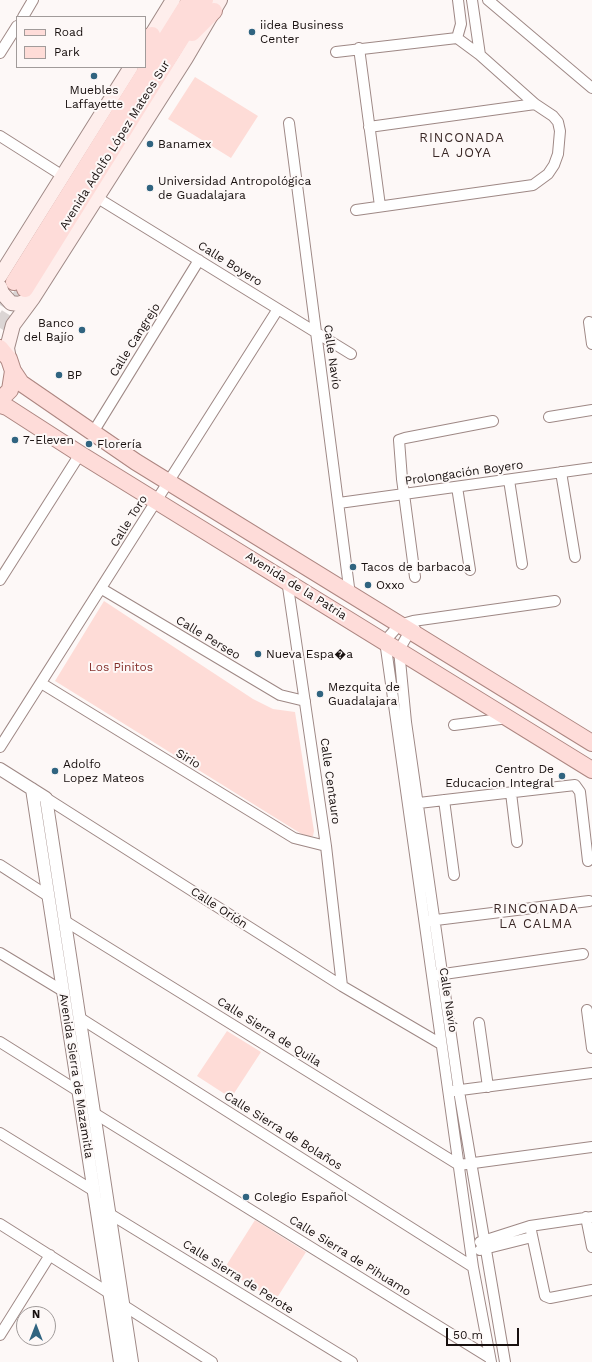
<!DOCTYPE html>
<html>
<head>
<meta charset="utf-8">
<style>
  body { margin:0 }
  #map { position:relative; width:592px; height:1362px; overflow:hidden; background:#fdf8f7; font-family:"Work Sans",sans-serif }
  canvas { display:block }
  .legend { position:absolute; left:16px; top:16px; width:130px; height:52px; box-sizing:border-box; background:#fdf8f7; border:1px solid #a19b9a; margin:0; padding:5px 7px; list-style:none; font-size:12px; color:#18100f }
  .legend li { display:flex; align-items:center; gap:8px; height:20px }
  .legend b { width:20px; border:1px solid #a19b9a }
  .north { position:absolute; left:16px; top:1306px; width:40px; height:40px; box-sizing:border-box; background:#fdf8f7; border:1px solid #a19b9a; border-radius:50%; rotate:0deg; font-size:11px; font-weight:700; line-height:16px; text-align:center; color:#18100f }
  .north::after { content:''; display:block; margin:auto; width:14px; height:18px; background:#306480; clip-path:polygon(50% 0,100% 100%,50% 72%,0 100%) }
  .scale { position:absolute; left:446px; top:1328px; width:73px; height:18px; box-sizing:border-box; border:2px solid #18100f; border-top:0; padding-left:5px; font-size:12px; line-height:14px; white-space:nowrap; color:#18100f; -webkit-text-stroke:3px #fdf8f7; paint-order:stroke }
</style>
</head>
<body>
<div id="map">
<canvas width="592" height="1362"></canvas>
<ul class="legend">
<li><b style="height:5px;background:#fedcd9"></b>Road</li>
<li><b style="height:11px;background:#fedcd7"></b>Park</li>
</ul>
<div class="north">N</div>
<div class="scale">50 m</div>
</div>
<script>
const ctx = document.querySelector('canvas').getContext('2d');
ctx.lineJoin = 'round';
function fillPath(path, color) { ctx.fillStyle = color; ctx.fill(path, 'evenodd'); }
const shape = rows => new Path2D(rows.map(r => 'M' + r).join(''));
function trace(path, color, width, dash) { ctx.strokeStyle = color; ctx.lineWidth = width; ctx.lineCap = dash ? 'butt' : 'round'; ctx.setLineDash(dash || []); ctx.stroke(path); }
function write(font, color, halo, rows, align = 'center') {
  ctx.font = font + ' "Work Sans",sans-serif'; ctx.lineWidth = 4; ctx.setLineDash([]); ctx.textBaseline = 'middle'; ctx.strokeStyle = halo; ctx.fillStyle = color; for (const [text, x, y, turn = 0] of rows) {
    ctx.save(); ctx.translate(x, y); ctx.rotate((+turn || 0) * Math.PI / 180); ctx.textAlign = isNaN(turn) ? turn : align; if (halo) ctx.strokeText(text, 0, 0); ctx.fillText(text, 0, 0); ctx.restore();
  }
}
const green = shape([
  [195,77,258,116,231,158,168,119],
  [104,601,253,699,273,709,295,712,314,831,313,836,309,837,300,833,55,681],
  [227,1031,261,1052,231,1098,197,1076],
  [255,1220,306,1252,275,1301,224,1269]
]);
const primaryTunnel = shape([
  [0,305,14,282],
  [0,328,25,289]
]);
const minor = shape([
  [472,0,480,55],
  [488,0,592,88],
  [23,17,33,0],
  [457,38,461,24,458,0],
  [359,48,380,206],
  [336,52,457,38,480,55,535,104,553,116,558,122,560,131,558,154,554,165,548,174,533,185,356,210],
  [0,53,17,26],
  [289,123,350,595],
  [369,127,535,104],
  [0,136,63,176],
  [96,197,351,354],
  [589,322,592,344],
  [549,417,592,410],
  [92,434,199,260],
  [561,472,575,557],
  [509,480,522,564],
  [457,487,470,570],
  [339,503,592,468],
  [415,577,402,479,399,440,405,438,493,421],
  [0,580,80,454],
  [287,580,326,846,342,986],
  [102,589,280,695,305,701],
  [415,629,410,631,399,650,406,722,459,1091,505,1362],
  [41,683,294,838,326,846],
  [454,725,508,718],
  [0,747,278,309],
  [511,793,517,842],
  [46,798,342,986,441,1044],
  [444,800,454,875],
  [410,804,575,785,580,792,588,861],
  [0,865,48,896],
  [65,921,459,1165,592,1147],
  [428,921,589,901],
  [0,953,63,991],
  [437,975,583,954],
  [587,1010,592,1048],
  [80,1018,473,1267],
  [479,1023,488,1087],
  [0,1042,78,1091],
  [453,1091,592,1073],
  [94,1113,490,1358],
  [0,1133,94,1191],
  [110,1214,352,1362],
  [586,1217,592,1247],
  [0,1224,109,1293],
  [530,1226,545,1296,550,1298,592,1290],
  [480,1242,530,1226,592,1217],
  [480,1250,532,1237],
  [123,1305,212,1362],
  [0,1335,50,1255],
  [491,1362,473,1267,385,641,399,625,413,621,555,601]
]);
const tertiary = shape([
  [0,769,46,798,132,1362],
  [32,789,120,1362]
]);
const secondary = shape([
  [146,44,173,0],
  [0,276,131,67],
  [0,287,2,293,11,303,19,304,33,298],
  [9,359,7,348,13,325,33,298,186,58,220,0]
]);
const primary = shape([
  [192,33,214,11],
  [145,52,152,35],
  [14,282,190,0],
  [25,289,205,0],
  [0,348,9,359,13,371,10,390,0,400],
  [13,371,21,383,136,462,592,743],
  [0,405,7,407,80,454,592,770]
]);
const markers = [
  [252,32,4,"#306480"],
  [94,76,4,"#306480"],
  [150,144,4,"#306480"],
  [150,188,4,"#306480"],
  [82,330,4,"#306480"],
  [59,375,4,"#306480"],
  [15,440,4,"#306480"],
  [89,444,4,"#306480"],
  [353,567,4,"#306480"],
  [368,585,4,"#306480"],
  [258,654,4,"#306480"],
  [320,694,4,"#306480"],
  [55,771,4,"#306480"],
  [562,776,4,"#306480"],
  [246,1197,4,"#306480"]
];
const poiNames = [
  ["iidea Business",260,25],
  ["Center",260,39],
  ["Muebles",94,90,"center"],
  ["Laffayette",94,104,"center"],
  ["Banamex",158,144],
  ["Universidad Antropológica",158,181],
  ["de Guadalajara",158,195],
  ["Banco",74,323,"right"],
  ["del Bajío",74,337,"right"],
  ["BP",67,375],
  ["7-Eleven",23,440],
  ["Florería",97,444],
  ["Tacos de barbacoa",361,567],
  ["Oxxo",376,585],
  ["Nueva Espa�a",266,654],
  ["Mezquita de",328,687],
  ["Guadalajara",328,701],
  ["Adolfo",63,764],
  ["Lopez Mateos",63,778],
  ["Centro De",554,769,"right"],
  ["Educacion Integral",554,783,"right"],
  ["Colegio Español",254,1197]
];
const streetNames = [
  ["Avenida Adolfo López Mateos Sur",115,145,-58],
  ["Calle Boyero",230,264,32],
  ["Calle Cangrejo",135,340,-58],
  ["Calle Navío",332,357,82],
  ["Prolongación Boyero",464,473,-8],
  ["Calle Toro",129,521,-58],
  ["Avenida de la Patria",296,586,32],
  ["Calle Perseo",208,638,31],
  ["Sirio",188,759,31],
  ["Calle Centauro",330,781,82],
  ["Calle Orión",219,908,33],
  ["Calle Navío",448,1000,81],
  ["Calle Sierra de Quila",269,1032,32],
  ["Avenida Sierra de Mazamitla",76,1076,81],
  ["Calle Sierra de Bolaños",283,1131,32],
  ["Calle Sierra de Pihuamo",350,1256,32],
  ["Calle Sierra de Perote",238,1277,32]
];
const parkNames = [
  ["Los Pinitos",121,667]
];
const neighbourhoodNames = [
  ["RINCONADA",462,138],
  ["LA JOYA",462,153],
  ["RINCONADA",536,909],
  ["LA CALMA",536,924]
];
fillPath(green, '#fedcd7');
trace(primaryTunnel, '#dbd5d4', 16, [16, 8]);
trace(minor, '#9e8885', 12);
trace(tertiary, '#9e8885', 14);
trace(secondary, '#9e8885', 16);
trace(primary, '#ad8681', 18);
trace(minor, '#fff', 10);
trace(tertiary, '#fff', 12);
trace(secondary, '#feeeec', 14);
trace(primary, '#fedcd9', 16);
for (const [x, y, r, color] of markers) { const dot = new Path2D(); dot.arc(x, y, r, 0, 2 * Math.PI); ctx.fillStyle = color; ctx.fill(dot); trace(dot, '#fdf8f7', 1.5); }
write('12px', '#18100f', '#fdf8f7', poiNames, 'left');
write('12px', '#18100f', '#fdf8f7', streetNames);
write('12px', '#842f2b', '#fdf8f7', parkNames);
ctx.letterSpacing = '1px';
write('13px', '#392725', '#fdf8f7', neighbourhoodNames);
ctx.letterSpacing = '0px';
</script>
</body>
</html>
